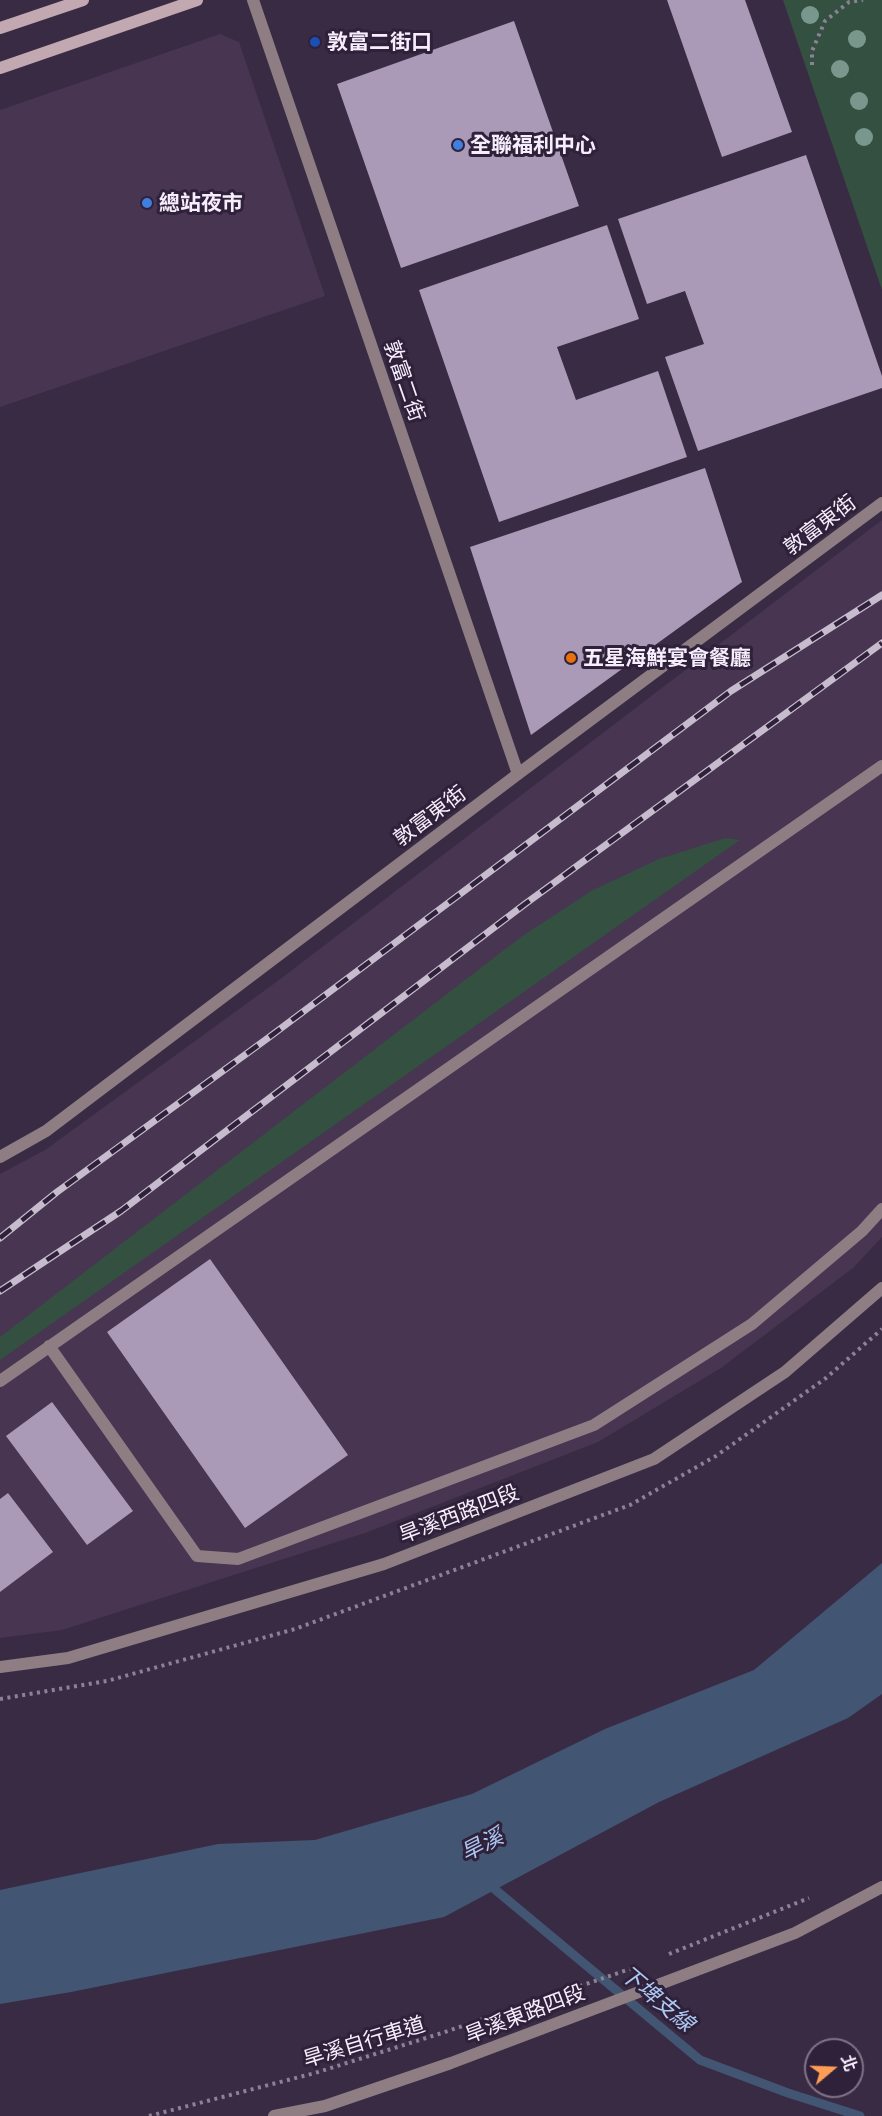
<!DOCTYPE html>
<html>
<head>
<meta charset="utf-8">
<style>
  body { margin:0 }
  #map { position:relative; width:882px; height:2116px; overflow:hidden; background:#3a2b44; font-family:Lato,"Noto Sans TC",sans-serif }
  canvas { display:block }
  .north { position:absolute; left:804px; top:2038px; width:60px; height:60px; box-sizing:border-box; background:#2f2139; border:2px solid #7f7387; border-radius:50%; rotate:71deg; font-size:16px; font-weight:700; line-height:24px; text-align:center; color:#f6edfd }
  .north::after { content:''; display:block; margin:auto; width:21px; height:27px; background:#fd9c56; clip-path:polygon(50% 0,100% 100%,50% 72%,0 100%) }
</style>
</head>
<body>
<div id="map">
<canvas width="882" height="2116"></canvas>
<div class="north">北</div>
</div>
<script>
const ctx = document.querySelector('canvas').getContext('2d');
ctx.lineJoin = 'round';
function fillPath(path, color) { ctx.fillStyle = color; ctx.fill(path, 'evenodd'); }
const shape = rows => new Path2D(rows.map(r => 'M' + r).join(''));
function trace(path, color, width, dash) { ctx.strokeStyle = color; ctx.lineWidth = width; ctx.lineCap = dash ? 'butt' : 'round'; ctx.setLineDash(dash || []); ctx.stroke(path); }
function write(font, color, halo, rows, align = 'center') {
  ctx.font = font + ' Lato,"Noto Sans TC",sans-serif'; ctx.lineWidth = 6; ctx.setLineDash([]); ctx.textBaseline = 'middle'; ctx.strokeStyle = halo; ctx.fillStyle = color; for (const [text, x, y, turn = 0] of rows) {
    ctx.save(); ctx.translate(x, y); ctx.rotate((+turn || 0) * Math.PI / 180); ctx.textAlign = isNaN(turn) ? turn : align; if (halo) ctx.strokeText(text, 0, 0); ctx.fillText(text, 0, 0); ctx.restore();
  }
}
const built = shape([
  [220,34,239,42,325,296,0,407,0,110],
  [882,520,882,1237,853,1268,721,1368,598,1442,365,1533,62,1630,0,1638,0,1174,45,1150,279,980]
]);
const green = shape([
  [783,0,882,0,882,290],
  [725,838,740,840,0,1360,0,1337,521,937,591,891,659,859]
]);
const water = shape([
  [882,1563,882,1694,848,1718,659,1802,444,1917,71,1992,0,2004,0,1890,218,1844,315,1840,472,1794,605,1729,754,1670]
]);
const stream = shape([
  [486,1882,700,2060,788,2093,860,2116]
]);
const building = shape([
  [667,0,745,0,792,132,722,157],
  [514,21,579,206,401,268,337,84],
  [806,155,882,376,882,388,698,451,665,357,704,344,685,291,647,304,618,219],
  [607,225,639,319,557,347,576,400,658,371,687,457,499,522,419,290],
  [705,468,742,582,531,735,470,547],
  [210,1259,348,1455,245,1528,107,1332],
  [52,1402,133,1511,87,1545,6,1436],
  [8,1493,53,1552,0,1592,0,1499]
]);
const path = shape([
  [812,65,812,51,825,21,849,2,863,0],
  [0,1699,107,1681,295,1629,630,1505,716,1456,826,1378,882,1329],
  [669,1954,809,1898],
  [149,2116,315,2073,442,2033,636,1967]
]);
const lane = shape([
  [49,1346,197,1556,238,1559,594,1425,752,1324,862,1231,882,1209],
  [0,1381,882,766]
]);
const street = shape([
  [253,0,518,774],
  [0,1157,46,1131,518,774,882,503],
  [0,1667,68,1658,384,1564,654,1459,785,1372,882,1288],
  [274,2116,325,2106,451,2063,795,1933,882,1887]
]);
const secondary = shape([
  [0,28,83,0],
  [0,68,197,0]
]);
const rail = shape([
  [0,1238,57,1192,268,1038,731,691,882,595],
  [0,1291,121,1211,525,904,882,643]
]);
const trees = [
  [810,15],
  [857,39],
  [840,69],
  [859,101],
  [864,137]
];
const markers = [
  [315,42,6,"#1a4fb4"],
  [458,145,6,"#3f7fe0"],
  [147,203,6,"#3f7fe0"],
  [571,658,6,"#e8710a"]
];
const poiNames = [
  ["敦富二街口",327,42],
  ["全聯福利中心",470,145],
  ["總站夜市",159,203],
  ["五星海鮮宴會餐廳",583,658]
];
const streetNames = [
  ["敦富二街",404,381,71],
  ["敦富東街",820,525,-37],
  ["敦富東街",430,816,-37],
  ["旱溪西路四段",459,1514,-21],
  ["旱溪東路四段",525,2014,-21],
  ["旱溪自行車道",364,2042,-17]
];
const waterNames = [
  ["旱溪",482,1845,-27],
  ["下埤支線",657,1999,40]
];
fillPath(built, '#473552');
fillPath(green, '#345040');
fillPath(water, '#425674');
trace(stream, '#425674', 9);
fillPath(building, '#aa99b7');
trace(path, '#8d8196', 4, [3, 4.5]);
trace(lane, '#8e7e83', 12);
trace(street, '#8e7e83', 12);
trace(secondary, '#c2a9b1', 12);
trace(rail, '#c7bcce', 7);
trace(rail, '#2f2139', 4.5, [14]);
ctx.fillStyle = '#79978d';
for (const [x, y] of trees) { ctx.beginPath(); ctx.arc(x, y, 9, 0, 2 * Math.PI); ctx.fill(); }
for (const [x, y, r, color] of markers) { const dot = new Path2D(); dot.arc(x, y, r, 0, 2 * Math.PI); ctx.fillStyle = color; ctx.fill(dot); trace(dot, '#2f2139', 2); }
write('bold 21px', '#f6edfd', '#2f2139', poiNames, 'left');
write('21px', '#f6edfd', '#2f2139', streetNames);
write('italic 22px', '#acc8f4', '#2f2139', waterNames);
</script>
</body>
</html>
